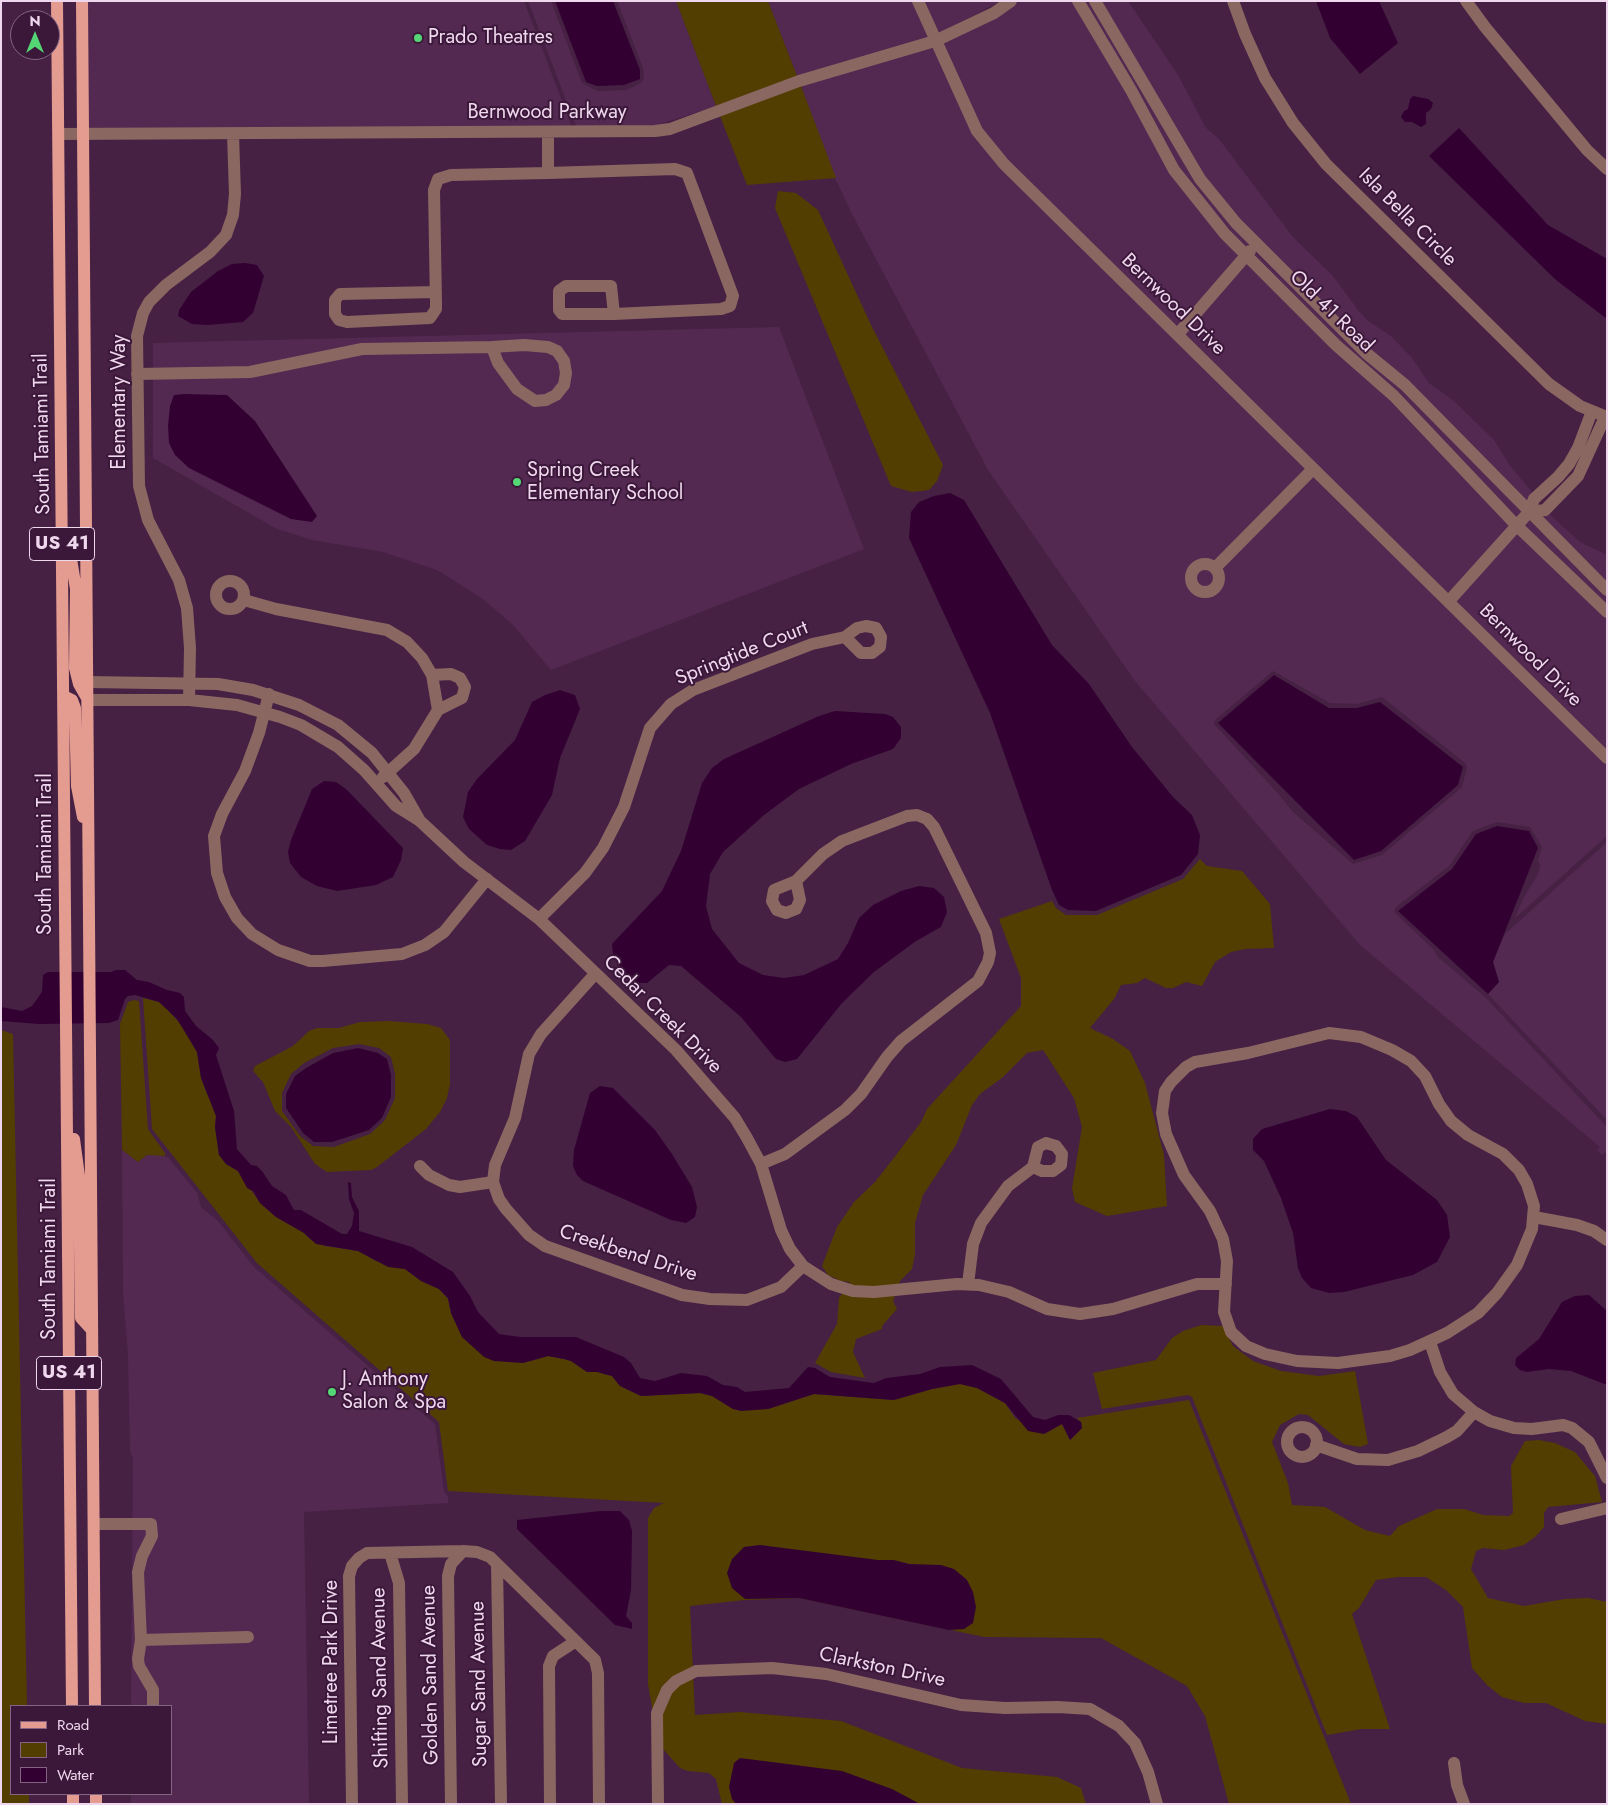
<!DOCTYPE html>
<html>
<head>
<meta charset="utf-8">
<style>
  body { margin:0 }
  #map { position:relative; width:1608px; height:1805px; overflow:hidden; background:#462144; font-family:Jost,sans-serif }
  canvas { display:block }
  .frame { position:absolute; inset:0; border:2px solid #efd8ed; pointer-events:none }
  .legend { position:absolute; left:10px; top:1705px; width:162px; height:90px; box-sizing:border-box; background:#3b173a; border:1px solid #836482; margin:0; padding:6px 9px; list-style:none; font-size:15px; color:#efd8ed }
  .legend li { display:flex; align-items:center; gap:10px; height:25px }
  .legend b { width:25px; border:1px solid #836482 }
  .north { position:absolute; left:10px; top:10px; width:50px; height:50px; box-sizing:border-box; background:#3b173a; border:1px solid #836482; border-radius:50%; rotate:0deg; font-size:14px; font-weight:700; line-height:20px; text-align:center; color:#efd8ed }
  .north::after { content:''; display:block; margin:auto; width:18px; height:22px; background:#53d673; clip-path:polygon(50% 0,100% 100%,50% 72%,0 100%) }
</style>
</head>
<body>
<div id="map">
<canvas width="1608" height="1805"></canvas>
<div class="frame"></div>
<ul class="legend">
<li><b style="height:6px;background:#e49c91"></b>Road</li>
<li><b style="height:14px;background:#523e00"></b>Park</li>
<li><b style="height:14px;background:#330032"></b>Water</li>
</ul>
<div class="north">N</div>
</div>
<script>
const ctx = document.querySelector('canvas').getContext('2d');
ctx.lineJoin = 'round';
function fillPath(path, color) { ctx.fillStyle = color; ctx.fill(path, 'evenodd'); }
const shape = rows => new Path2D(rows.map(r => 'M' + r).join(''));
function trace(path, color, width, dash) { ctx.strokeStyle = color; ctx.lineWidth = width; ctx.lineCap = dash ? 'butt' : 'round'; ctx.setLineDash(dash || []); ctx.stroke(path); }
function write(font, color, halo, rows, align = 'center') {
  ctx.font = font + ' Jost,sans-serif'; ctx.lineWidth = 4; ctx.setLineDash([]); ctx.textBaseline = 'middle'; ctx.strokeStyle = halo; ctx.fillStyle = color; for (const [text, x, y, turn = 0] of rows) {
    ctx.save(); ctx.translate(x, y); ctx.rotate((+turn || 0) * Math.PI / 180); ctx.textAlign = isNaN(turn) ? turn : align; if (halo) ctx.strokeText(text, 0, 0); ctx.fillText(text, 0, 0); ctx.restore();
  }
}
const built = shape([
  [88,1,524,1,572,127,88,129],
  [528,1,551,1,582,83,598,91,626,90,641,83,644,79,643,68,617,1,676,1,716,106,654,126,576,126],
  [768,1,1001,1,934,36,797,76],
  [1020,1,1072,1,1221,238,1246,264,1391,400,1607,619,1607,836,1515,918,1523,899,1539,872,1540,865,1538,860,1542,847,1530,827,1497,822,1473,831,1449,866,1396,907,1394,912,1434,950,1437,956,1485,997,1607,1127,1607,1151,1602,1155,1597,1150,1600,1147,1360,945,1135,681,988,470,852,214,835,178,801,86,997,17],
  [1273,671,1330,703,1357,704,1382,697,1465,763,1467,767,1462,787,1382,855,1353,864,1293,812,1275,790,1214,724,1215,720],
  [1084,1,1089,1,1232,227,1249,245,1245,249,1178,167],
  [1101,1,1128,1,1178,75,1206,128,1219,139,1292,236,1333,276,1358,310,1367,320,1392,337,1412,358,1429,383,1454,401,1494,440,1510,466,1530,489,1537,503,1580,542,1607,555,1607,582,1259,242,1204,176],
  [1256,253,1402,389,1522,512,1517,517,1253,256],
  [779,327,864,549,551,670,513,625,483,599,437,570,383,552,312,540,277,529,153,458,153,343],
  [1529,520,1607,597,1607,604,1524,525],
  [1607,842,1607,1120,1488,994,1499,982,1493,962,1505,934],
  [122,1150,138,1162,147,1155,155,1154,168,1157,197,1193,201,1207,218,1221,254,1267,435,1424,444,1492,448,1496,448,1503,304,1512,309,1804,131,1804,131,1794,171,1794,171,1706,131,1706,133,1458,130,1452,128,1355,123,1291]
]);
const green = shape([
  [676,1,768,1,797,76,716,106],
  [801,86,836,178,747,185,720,116],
  [778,191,796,193,818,210,871,325,943,465,937,481,929,490,912,492,891,486,775,208],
  [1200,859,1207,866,1242,871,1270,904,1274,948,1245,949,1231,952,1215,962,1202,986,1186,982,1173,988,1166,988,1145,978,1137,983,1121,985,1114,999,1090,1028,1113,1039,1130,1051,1145,1083,1164,1155,1167,1206,1107,1216,1075,1202,1072,1188,1082,1127,1074,1098,1043,1050,1027,1053,1003,1077,980,1094,972,1105,956,1145,923,1195,915,1223,915,1254,912,1269,900,1281,893,1301,897,1309,882,1326,882,1329,856,1339,853,1352,865,1378,831,1372,815,1363,837,1324,839,1298,850,1282,841,1281,828,1275,822,1266,837,1227,854,1202,875,1182,893,1159,921,1122,927,1109,1021,1006,1021,978,999,919,1052,901,1056,908,1066,915,1097,915,1183,879],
  [143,998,159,1002,166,1008,183,1027,193,1045,197,1052,201,1078,216,1116,215,1127,219,1155,226,1164,238,1171,260,1203,276,1217,304,1233,310,1239,325,1246,358,1251,376,1261,405,1269,421,1281,439,1289,448,1299,451,1313,462,1337,494,1361,531,1361,548,1356,564,1359,571,1361,587,1372,597,1372,612,1376,620,1386,641,1396,700,1393,712,1396,733,1409,768,1409,814,1394,894,1400,932,1389,960,1384,977,1388,999,1400,1005,1403,1015,1418,1044,1434,1062,1424,1070,1440,1082,1428,1081,1422,1077,1418,1189,1400,1351,1804,1229,1804,1205,1716,1187,1686,1101,1638,984,1637,799,1598,745,1600,690,1606,695,1715,740,1712,841,1721,962,1768,1057,1777,1081,1788,1086,1804,722,1804,716,1779,709,1773,688,1771,680,1768,663,1749,653,1713,648,1684,648,1518,654,1508,664,1503,448,1491,439,1422,257,1263,152,1129],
  [134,1000,139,1001,148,1129,165,1153,165,1156,147,1155,138,1162,122,1150,120,1024,128,1002],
  [389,1021,427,1024,441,1028,450,1040,450,1084,447,1098,440,1112,426,1129,377,1167,371,1170,327,1172,315,1164,291,1127,275,1111,263,1082,253,1071,255,1066,293,1046,309,1031,317,1028,339,1028,360,1022],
  [359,1044,379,1048,391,1057,395,1074,395,1098,385,1120,370,1134,334,1147,313,1146,300,1136,282,1111,282,1093,291,1074,304,1063,333,1048],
  [1,1030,13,1034,27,1706,11,1706,11,1794,29,1794,29,1804,1,1804],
  [1201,1325,1223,1326,1233,1346,1253,1361,1281,1371,1319,1376,1355,1371,1368,1444,1360,1447,1344,1444,1308,1415,1299,1414,1280,1425,1272,1442,1288,1483,1292,1505,1325,1507,1365,1530,1390,1536,1399,1526,1437,1509,1464,1509,1483,1515,1509,1516,1513,1513,1511,1466,1525,1441,1539,1440,1555,1443,1575,1452,1595,1476,1602,1502,1548,1507,1544,1513,1544,1527,1535,1537,1524,1545,1504,1550,1483,1548,1476,1551,1471,1569,1488,1598,1524,1606,1565,1599,1588,1598,1607,1602,1607,1724,1585,1721,1546,1703,1524,1703,1502,1697,1487,1685,1472,1668,1463,1607,1446,1590,1426,1577,1398,1577,1376,1580,1359,1608,1352,1614,1390,1729,1362,1729,1327,1735,1192,1397,1188,1395,1102,1409,1093,1373,1156,1360,1172,1338,1183,1331]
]);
const water = shape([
  [555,1,613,1,640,70,640,79,624,85,597,86,586,82],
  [1316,1,1379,1,1398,43,1360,74,1330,38],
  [1413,96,1428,99,1433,103,1431,109,1426,113,1426,124,1421,127,1412,122,1405,122,1401,117,1404,111,1408,109,1410,99],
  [1459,128,1548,225,1607,259,1607,319,1556,280,1429,156],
  [245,263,257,265,264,276,253,313,243,322,208,325,192,324,178,316,179,310,191,292,218,271,232,264],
  [184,394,227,395,255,421,317,516,312,522,291,519,189,468,175,455,169,443,168,426,170,406,174,395],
  [950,493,964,500,1052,645,1089,684,1132,747,1173,797,1192,815,1200,835,1198,854,1181,875,1096,911,1068,910,1059,905,1052,890,990,713,909,538,911,512,919,502,934,496],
  [1274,675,1329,708,1357,708,1380,702,1463,767,1458,785,1381,851,1354,860,1218,723],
  [560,690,575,695,580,709,560,758,552,795,525,841,511,850,500,849,487,845,469,829,463,817,468,792,477,779,515,740,532,702,545,695],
  [835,711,885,714,893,717,901,727,901,738,893,749,851,764,799,789,764,815,723,852,710,874,706,906,712,929,739,963,763,975,784,978,804,975,838,959,848,943,859,918,873,905,901,891,919,886,934,888,944,897,947,912,941,927,916,941,874,972,842,1003,797,1059,785,1062,776,1059,741,1017,681,966,669,965,647,983,639,983,620,969,613,954,612,944,662,891,681,851,702,783,712,768,724,759,819,716],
  [324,781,336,782,346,789,403,848,401,860,393,877,376,885,337,891,317,886,301,877,290,863,288,852,291,840,312,789],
  [1497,826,1529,831,1538,848,1493,962,1499,982,1488,994,1398,911,1452,869,1476,834],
  [116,970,125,970,137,980,149,982,167,990,180,993,184,997,185,1011,196,1026,213,1040,219,1048,216,1055,234,1111,237,1149,251,1165,257,1166,262,1171,272,1186,286,1195,294,1210,301,1210,342,1234,347,1234,352,1226,354,1213,349,1199,348,1182,351,1183,352,1197,359,1211,359,1231,412,1247,453,1272,470,1296,478,1312,499,1334,520,1337,576,1337,624,1357,631,1363,640,1378,655,1381,681,1373,707,1376,723,1385,737,1387,745,1392,789,1388,808,1367,815,1368,830,1377,874,1383,886,1378,920,1374,940,1367,972,1365,1001,1379,1033,1417,1045,1420,1058,1415,1069,1415,1081,1422,1082,1428,1070,1440,1062,1424,1044,1434,1028,1431,1005,1403,977,1388,960,1384,932,1389,894,1400,814,1394,768,1409,741,1411,733,1409,712,1396,700,1393,641,1396,620,1386,612,1376,597,1372,587,1372,571,1361,564,1359,548,1356,523,1363,494,1361,484,1357,462,1337,451,1313,448,1298,439,1289,421,1281,405,1269,388,1267,358,1251,316,1244,304,1233,276,1217,260,1203,253,1191,247,1188,238,1171,226,1164,219,1155,215,1127,216,1116,201,1078,197,1052,177,1019,159,1002,135,995,128,996,125,999,118,1020,109,1023,39,1024,1,1021,1,1007,22,1011,32,1006,42,992,43,975,48,972,111,972],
  [358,1048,378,1053,387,1059,391,1075,391,1097,382,1118,369,1130,332,1142,314,1142,303,1133,286,1108,286,1094,295,1076,306,1068,333,1053],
  [600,1086,613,1088,655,1130,672,1154,692,1187,697,1207,695,1217,686,1223,671,1220,583,1181,577,1175,573,1166,574,1150,590,1093],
  [1330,1109,1346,1111,1357,1117,1386,1160,1437,1200,1447,1215,1450,1237,1437,1262,1413,1275,1344,1292,1329,1293,1311,1288,1302,1278,1298,1268,1293,1233,1281,1198,1264,1161,1253,1150,1253,1139,1262,1129],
  [1589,1295,1607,1311,1607,1385,1571,1371,1549,1369,1527,1372,1520,1370,1515,1365,1516,1358,1539,1339,1562,1302,1575,1296],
  [601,1511,620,1511,629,1520,632,1531,631,1590,626,1616,632,1623,632,1629,615,1625,517,1529,517,1520],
  [760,1545,878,1560,894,1560,909,1564,941,1565,954,1569,967,1580,973,1592,976,1607,973,1623,964,1629,949,1630,799,1598,745,1599,732,1588,727,1573,732,1559,744,1547],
  [740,1758,842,1771,892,1789,920,1804,736,1804,732,1799,729,1787,734,1763]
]);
const minor = shape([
  [918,1,977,131,1004,164,1607,758],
  [1078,1,1131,90,1174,170,1225,234,1336,345,1394,396,1516,525,1607,612],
  [1095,1,1200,179,1236,223,1366,353,1405,385,1607,590],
  [1233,1,1245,34,1265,78,1293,123,1326,164,1549,384,1580,406,1607,417],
  [1466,1,1485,27,1587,150,1607,169],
  [548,132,548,173,675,169,687,173,733,296,730,306,721,309,614,314,611,286,566,286,559,291,559,310,562,314,614,314],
  [59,134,655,131,670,129,799,81,935,41,994,13,1011,1],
  [436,292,340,294,335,300,335,314,339,320,347,322,430,318,436,309,436,303,434,190,438,179,451,175,548,173],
  [1178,334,1250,251],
  [524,345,548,347,557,351,564,361,566,373,564,385,556,395,546,400,535,401,517,389,498,363,492,347,524,345],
  [137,374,250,372,362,349,492,347],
  [1529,512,1545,510,1578,476,1605,417],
  '1191 578a14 14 0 1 1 28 0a14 14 0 1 1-28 0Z',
  [1215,568,1312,470],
  '216 595a14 14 0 1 1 28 0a14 14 0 1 1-28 0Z',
  [244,600,276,609,387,630,407,642,422,658,432,675,438,710,414,749,383,777],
  [1449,601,1529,512,1534,499,1558,477,1569,464,1578,448,1592,411],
  [866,626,876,628,881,637,880,647,872,653,861,653,845,637,857,628,866,626],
  [432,675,451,674,460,678,465,687,462,698,438,710],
  [88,682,218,684,253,690,299,705,338,725,372,753,404,793,420,821],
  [269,694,259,733,245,771,222,814,214,836,217,873,225,897,237,918,252,934,278,950,310,961,323,961,402,954,425,945,444,932,487,879],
  [88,700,189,700,237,705,280,717,301,725,338,747,364,770,396,806,420,821,464,862,539,919,676,1050,735,1118,747,1138,761,1164,781,1230,790,1249,803,1266,831,1284,853,1291,874,1292,957,1284,979,1285,1009,1292,1047,1309,1080,1314,1113,1309,1197,1284,1226,1284],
  [189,700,190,648,187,608,179,580,148,520,139,486,137,336,143,313,149,302,166,285,210,252,226,235,233,215,235,194,233,134],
  [796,881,800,900,796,909,786,913,777,910,772,901,774,890,796,881],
  [539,919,585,873,603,848,624,807,650,728,671,704,693,690,812,644,845,637],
  [595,974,541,1034,529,1054,515,1118,495,1165,493,1182,499,1199,506,1209,529,1235,545,1246,682,1295,710,1299,747,1300,781,1287,803,1266],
  [1329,1033,1361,1037,1392,1050,1411,1061,1425,1076,1439,1104,1451,1121,1468,1135,1503,1154,1519,1170,1527,1184,1534,1206,1532,1229,1517,1265,1497,1293,1478,1313,1447,1333,1410,1350,1390,1356,1338,1363,1297,1361,1265,1354,1246,1346,1231,1332,1224,1312,1227,1261,1223,1239,1210,1211,1184,1175,1166,1134,1162,1113,1165,1091,1171,1082,1186,1067,1195,1062,1248,1053,1329,1033],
  [1046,1143,1056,1146,1062,1154,1061,1165,1053,1171,1042,1171,1033,1167,1038,1147,1046,1143],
  [761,1164,785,1154,845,1110,861,1094,887,1057,901,1041,978,981,988,962,990,953,986,933,934,827,927,819,917,815,907,816,842,841,823,854,796,881],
  [420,1166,429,1175,449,1185,460,1187,493,1182],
  [1534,1217,1577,1225,1594,1231,1607,1240],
  [968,1284,973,1244,981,1223,1008,1186,1033,1167],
  [1430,1342,1440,1372,1453,1394,1474,1412,1490,1421,1514,1428,1532,1429,1563,1425,1572,1428,1589,1442,1607,1478],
  '1287 1442a15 15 0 1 1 30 0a15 15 0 1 1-30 0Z',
  [1316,1445,1357,1459,1388,1460,1418,1451,1447,1437,1457,1431,1474,1412],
  [1561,1519,1607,1508],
  [94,1524,151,1524,152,1536,142,1556,138,1572,141,1640,138,1659,139,1666,153,1690,153,1706],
  [390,1553,399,1583,402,1804],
  [497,1564,501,1804],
  [141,1640,248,1637],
  [1454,1763,1457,1785,1464,1804],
  [352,1804,349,1576,352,1566,359,1558,367,1553,463,1551,477,1552,490,1557,595,1660,598,1673,599,1804],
  [451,1804,448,1576,451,1564,463,1551],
  [550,1804,549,1666,553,1656,576,1641],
  [658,1804,657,1713,667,1690,676,1681,696,1671,772,1668,826,1674,961,1705,1005,1708,1058,1707,1090,1709,1119,1726,1135,1743,1148,1772,1157,1804]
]);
const major = shape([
  [57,1,72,1706],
  [82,1,95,1706],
  [69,547,76,589,75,668,79,684,87,698],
  [64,696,72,700,75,708,77,786,83,817],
  [74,1139,79,1176,81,1318,92,1330],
  [73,1794,73,1804],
  [96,1794,96,1804]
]);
const markers = [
  [418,38,5,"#53d673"],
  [517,482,5,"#53d673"],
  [332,1392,5,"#53d673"]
];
const shields = [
  [62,544,65],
  [69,1373,65]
];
const shieldNames = [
  ["US 41",62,544],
  ["US 41",69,1373]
];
const poiNames = [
  ["Prado Theatres",428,38],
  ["Spring Creek",527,471],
  ["Elementary School",527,494],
  ["J. Anthony",342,1380],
  ["Salon & Spa",342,1403]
];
const streetNames = [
  ["Bernwood Parkway",547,113],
  ["Isla Bella Circle",1407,218,45],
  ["Bernwood Drive",1173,305,44],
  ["Old 41 Road",1331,312,44],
  ["Elementary Way",120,402,-90],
  ["South Tamiami Trail",43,434,-91],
  ["Springtide Court",742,654,-22],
  ["Bernwood Drive",1530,656,45],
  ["South Tamiami Trail",46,854,-90],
  ["Cedar Creek Drive",662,1015,45],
  ["Creekbend Drive",628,1254,18],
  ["South Tamiami Trail",50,1259,-90],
  ["Limetree Park Drive",332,1662,-90],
  ["Clarkston Drive",882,1668,12],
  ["Golden Sand Avenue",431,1675,-91],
  ["Shifting Sand Avenue",381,1678,-91],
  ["Sugar Sand Avenue",480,1684,-91]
];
fillPath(built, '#532951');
fillPath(green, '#523e00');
fillPath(water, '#330032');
trace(minor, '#8b6762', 12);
trace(major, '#e49c91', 12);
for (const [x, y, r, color] of markers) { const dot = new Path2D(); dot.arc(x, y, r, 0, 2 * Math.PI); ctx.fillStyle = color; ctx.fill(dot); trace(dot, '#3b173a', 2); }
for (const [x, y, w] of shields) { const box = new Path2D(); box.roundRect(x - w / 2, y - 16.5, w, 33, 4); ctx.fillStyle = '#3b173a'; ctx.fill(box); trace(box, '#efd8ed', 1); }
write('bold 19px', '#efd8ed', null, shieldNames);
write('20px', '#efd8ed', '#3b173a', poiNames, 'left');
write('20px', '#efd8ed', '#3b173a', streetNames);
</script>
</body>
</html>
